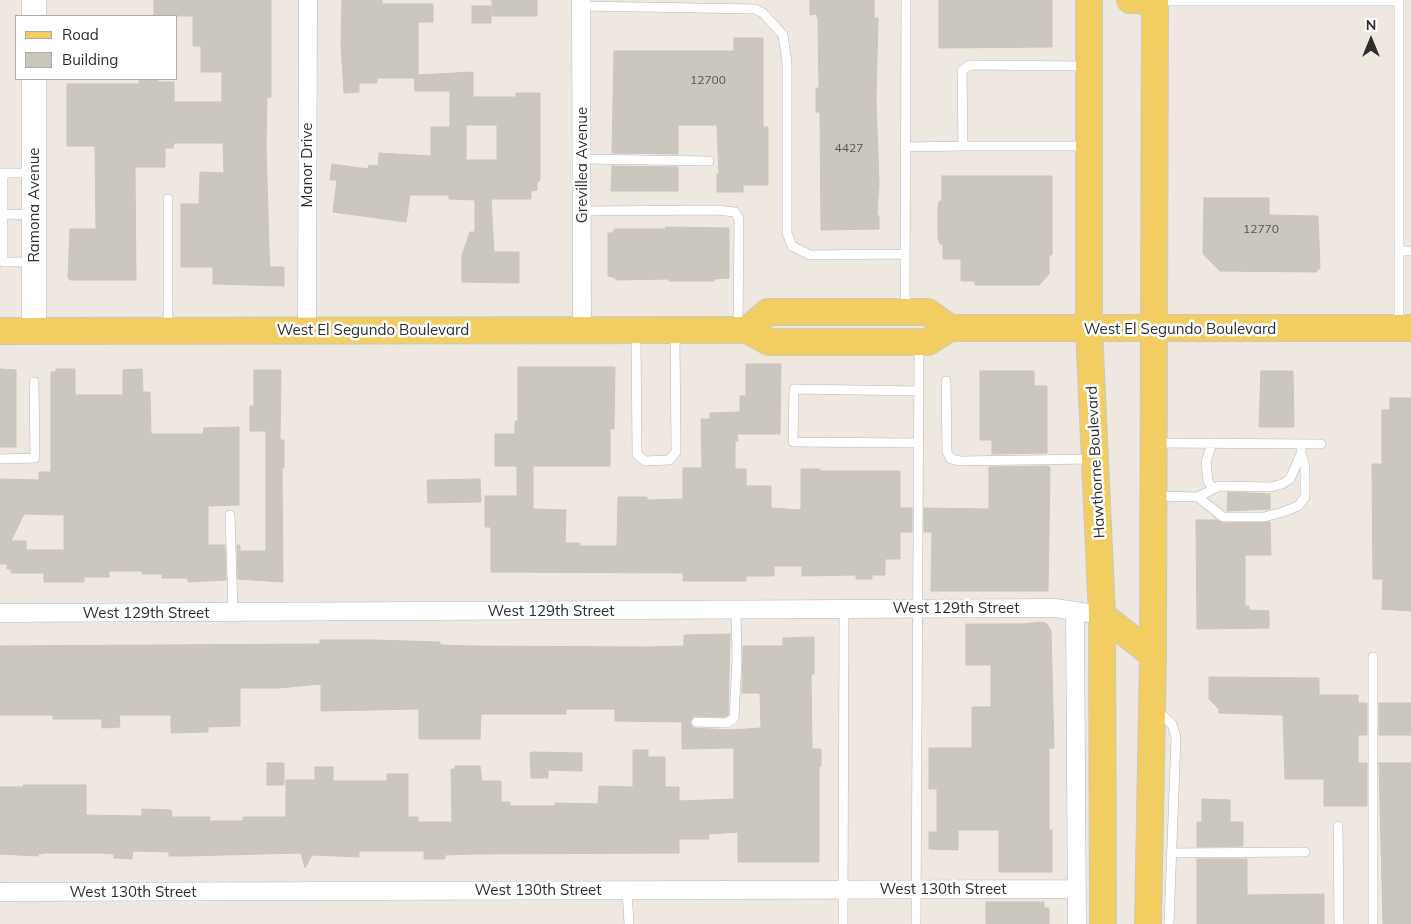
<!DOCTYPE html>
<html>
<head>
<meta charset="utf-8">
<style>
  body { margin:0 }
  #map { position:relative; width:1411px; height:924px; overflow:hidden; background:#efe8e0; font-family:Mulish,sans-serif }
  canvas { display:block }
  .legend { position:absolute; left:15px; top:15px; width:162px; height:65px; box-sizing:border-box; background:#fff; border:1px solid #ababab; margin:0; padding:6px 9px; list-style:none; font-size:15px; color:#2d2d2d }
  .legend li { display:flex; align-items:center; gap:10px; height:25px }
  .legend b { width:25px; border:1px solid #ababab }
  .north { position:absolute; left:1346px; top:15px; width:50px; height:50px; -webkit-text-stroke:4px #fff; paint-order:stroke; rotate:0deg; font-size:14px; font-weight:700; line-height:20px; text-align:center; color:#2d2d2d }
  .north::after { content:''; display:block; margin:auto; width:18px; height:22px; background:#2d2d2d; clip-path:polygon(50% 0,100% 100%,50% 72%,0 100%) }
</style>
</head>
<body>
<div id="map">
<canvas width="1411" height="924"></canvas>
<ul class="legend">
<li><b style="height:6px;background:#f2cd62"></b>Road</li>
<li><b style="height:14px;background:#cbc6be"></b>Building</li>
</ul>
<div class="north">N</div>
</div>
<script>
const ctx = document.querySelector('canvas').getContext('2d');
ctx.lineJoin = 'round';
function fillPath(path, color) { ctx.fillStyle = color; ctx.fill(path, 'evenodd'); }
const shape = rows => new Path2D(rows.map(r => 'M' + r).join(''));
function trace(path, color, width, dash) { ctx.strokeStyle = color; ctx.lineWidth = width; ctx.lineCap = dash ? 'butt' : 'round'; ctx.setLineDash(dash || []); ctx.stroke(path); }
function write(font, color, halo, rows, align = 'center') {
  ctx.font = font + ' Mulish,sans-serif'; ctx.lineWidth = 5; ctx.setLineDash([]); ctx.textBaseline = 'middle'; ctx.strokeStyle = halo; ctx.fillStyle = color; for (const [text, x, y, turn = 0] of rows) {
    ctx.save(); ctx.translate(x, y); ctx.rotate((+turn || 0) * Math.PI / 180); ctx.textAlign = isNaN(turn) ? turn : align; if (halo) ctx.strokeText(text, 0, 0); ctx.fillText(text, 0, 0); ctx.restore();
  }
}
const building = shape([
  [154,0,271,0,271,97,267,97,266,145,269,249,270,267,284,267,284,286,213,284,213,267,181,267,181,204,199,204,200,172,224,173,223,143,174,143,173,148,165,148,165,167,135,167,136,280,70,280,68,278,70,229,96,229,95,146,67,146,67,84,139,84,139,79,158,79,158,82,174,82,174,102,222,102,222,72,201,72,201,46,193,46,193,16,157,16,154,15,154,0],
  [342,0,382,0,382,4,433,4,433,22,418,22,418,75,473,72,473,97,516,97,516,93,540,93,540,180,537,183,537,190,531,191,531,199,491,199,494,252,519,252,519,283,462,282,462,255,470,232,475,232,475,200,449,199,449,195,410,195,406,222,333,212,337,180,330,180,332,164,368,169,369,165,378,166,379,153,431,156,431,127,450,127,450,91,415,91,414,78,377,78,377,83,359,83,359,92,344,93,341,44,342,0],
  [466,125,497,125,497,160,466,160,466,125],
  [492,0,537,0,537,16,492,16,492,0],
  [810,0,874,0,874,18,878,18,876,99,879,184,877,215,879,216,879,229,821,230,820,112,816,112,816,88,819,88,818,19,816,14,810,15,810,0],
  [939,0,1052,0,1052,47,939,48,939,0],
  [472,6,491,6,491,23,472,23,472,6],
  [734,38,763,38,763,127,768,127,768,185,743,185,743,192,717,192,717,174,719,174,717,125,678,125,678,154,612,153,614,51,734,51,734,38],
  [612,166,678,167,678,191,611,191,612,166],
  [942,176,1052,176,1052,255,1049,255,1049,274,1039,285,975,285,975,281,961,281,961,259,943,259,943,244,940,244,938,238,938,207,939,201,942,201,942,176],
  [1204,198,1269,198,1269,215,1318,216,1320,269,1317,269,1317,272,1220,271,1203,254,1204,198],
  [666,227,729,228,729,278,714,279,714,281,669,281,669,279,616,280,616,278,608,276,608,233,612,233,615,229,666,229,666,227],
  [746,364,781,364,780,434,737,434,738,441,735,441,735,469,746,469,746,486,771,486,771,508,801,510,801,469,820,469,820,471,900,471,900,508,912,508,912,532,900,532,900,559,885,559,885,575,872,575,872,579,856,579,856,575,802,576,802,566,774,566,774,576,746,576,746,581,683,581,683,573,491,572,491,527,485,527,485,496,517,496,517,466,495,466,495,434,515,434,515,421,518,421,518,367,615,367,614,429,610,429,610,466,533,466,533,509,566,510,565,543,580,543,580,546,617,546,618,497,647,497,647,500,683,499,683,468,702,468,701,419,710,419,710,413,740,412,740,396,746,396,746,364],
  [0,369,16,370,16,447,0,447,0,369],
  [56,369,75,369,75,395,123,395,123,370,142,369,143,392,150,392,151,434,203,434,204,428,239,427,239,505,208,506,208,545,225,545,226,580,188,582,188,578,162,578,162,574,142,574,142,571,109,571,109,577,84,577,84,582,44,582,44,573,11,573,11,569,7,569,7,564,0,564,0,479,39,480,39,472,51,472,51,372,56,372,56,369],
  [24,514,64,515,64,550,26,550,26,541,11,541,24,514],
  [254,370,281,370,280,440,284,440,284,468,282,468,283,582,238,579,237,545,240,545,240,551,266,551,266,431,250,431,250,406,254,406,254,370],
  [980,371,1034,371,1034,386,1047,386,1047,453,992,454,992,440,980,440,980,371],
  [1261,371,1293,371,1294,427,1259,427,1261,371],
  [1390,398,1411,398,1411,611,1382,609,1383,579,1373,579,1372,464,1382,464,1382,410,1390,410,1390,398],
  [1047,466,1050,467,1048,591,931,591,932,532,924,532,924,508,989,509,989,467,1047,466],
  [480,479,481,502,428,503,427,480,480,479],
  [1228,492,1270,494,1270,509,1227,511,1228,492],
  [1196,520,1217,520,1223,523,1270,522,1271,555,1245,555,1245,606,1249,606,1249,610,1269,611,1269,628,1197,629,1196,520],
  [1042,622,1047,624,1051,631,1054,748,1049,748,1049,830,1052,830,1052,872,999,872,999,830,958,830,958,850,929,849,929,832,937,832,937,789,929,789,929,748,972,748,972,707,991,707,991,665,966,665,966,624,1023,624,1042,622],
  [730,634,728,715,725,717,694,716,690,722,693,728,730,730,761,728,760,693,742,693,743,646,783,646,783,638,814,637,814,674,811,674,812,749,821,749,821,766,819,766,819,862,738,862,738,832,708,834,709,839,679,839,679,853,472,854,445,855,445,859,424,859,424,851,359,851,359,857,312,855,305,868,301,853,186,856,169,856,169,852,133,851,132,859,114,858,114,854,102,853,46,853,38,854,38,856,0,854,0,787,23,787,23,785,86,785,86,815,142,816,142,809,171,810,172,817,210,817,209,821,243,821,243,817,286,817,286,780,315,780,315,767,333,767,333,781,387,781,387,774,408,774,408,817,418,817,418,822,452,822,451,769,455,769,455,766,480,766,482,781,501,781,501,802,510,802,510,806,555,806,555,803,598,804,599,786,633,787,633,750,648,750,648,757,665,757,665,787,679,787,679,801,734,799,734,748,682,749,682,722,615,721,615,709,566,709,566,714,481,714,480,739,419,739,419,709,321,711,321,684,279,688,240,688,240,726,208,727,208,732,171,733,171,715,119,715,120,727,102,728,102,719,53,719,53,715,0,715,0,646,320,644,320,640,373,640,440,642,440,645,471,646,646,647,684,646,684,635,730,634],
  [1209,677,1319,678,1319,695,1358,695,1358,703,1367,703,1367,735,1358,735,1358,763,1367,763,1367,806,1324,806,1324,779,1285,779,1283,715,1219,713,1219,709,1209,699,1209,677],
  [1379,703,1411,703,1411,735,1379,735,1379,703],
  [534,752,582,753,582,771,548,770,548,778,531,778,530,753,534,752],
  [267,763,284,763,284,785,267,785,267,763],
  [1379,763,1411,763,1411,924,1383,924,1379,763],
  [1202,799,1230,800,1230,822,1243,822,1243,846,1197,847,1197,822,1202,822,1202,799],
  [1197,859,1247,859,1247,895,1324,894,1324,924,1197,924,1197,859],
  [986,902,1044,902,1044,908,1049,908,1049,924,986,924,986,902]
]);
const lane = shape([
  [1158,1,1399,1],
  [580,6,755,9,763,13,783,35,787,63,787,233,792,246,810,255,904,254],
  [1087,66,969,65,962,71,963,146,1087,146],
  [905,147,963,146],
  [582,159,709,161],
  [0,173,34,173],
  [3,173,3,262,34,262],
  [582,211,716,210,735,212,739,219,738,327],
  [2,214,34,215],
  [1399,251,1411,251],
  [905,310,906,0],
  [1399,326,1399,0],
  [168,328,168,199],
  [636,333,637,454,645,461,669,460,676,452,675,332],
  [946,381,947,452,951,459,960,461,1093,459],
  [918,391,794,389,793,442,918,443],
  [1155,443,1321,444],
  [1212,443,1206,462,1208,481,1212,488],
  [0,459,35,458,34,382],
  [1156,496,1198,497,1219,486,1271,487,1282,484,1290,479,1301,454,1301,444],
  [1198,497,1223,517,1264,517,1283,512,1298,506,1305,497,1305,466,1301,454],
  [230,515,233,612],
  [1373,657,1373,924],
  [1156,710,1172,724,1176,737,1169,924],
  [696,722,727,723,734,718,737,661,736,610],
  [1338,826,1339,924],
  [1171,853,1305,852],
  [627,890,629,924],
  [843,924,844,609],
  [916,924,919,345]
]);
const street = shape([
  [581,0,582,330],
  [307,330,308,0],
  [1075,611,1077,924],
  [0,613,1055,608,1102,615],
  [0,892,1077,889]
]);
const secondary = shape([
  [34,16,34,0],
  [34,331,34,79]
]);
const primary = shape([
  [1089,0,1089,329,1102,615,1103,924],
  [1130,0,1155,1],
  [747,330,768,312,928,312,950,328],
  [0,331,738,330,747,330,769,342,928,342,950,328,1411,328],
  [1102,615,1153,655],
  [1148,924,1153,655,1155,0]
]);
const numberNames = [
  ["12700",708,80],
  ["4427",849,148],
  ["12770",1261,229]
];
const streetNames = [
  ["Manor Drive",307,165,-90],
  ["Grevillea Avenue",582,165,-90],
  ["Ramona Avenue",34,205,-90],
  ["West El Segundo Boulevard",1180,329],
  ["West El Segundo Boulevard",373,330],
  ["Hawthorne Boulevard",1096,462,-93],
  ["West 129th Street",956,608],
  ["West 129th Street",551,611],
  ["West 129th Street",146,613],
  ["West 130th Street",943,889],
  ["West 130th Street",538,890],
  ["West 130th Street",133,892]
];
fillPath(building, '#cbc6be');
trace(building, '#cbc4b9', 1);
trace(lane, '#b3b7c1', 10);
trace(street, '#b3b7c1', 19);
trace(secondary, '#b3b7c1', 25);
trace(primary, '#c8c8c8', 28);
trace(lane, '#fff', 9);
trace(street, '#fff', 18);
trace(secondary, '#fff', 24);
trace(primary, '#f2cd62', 26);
write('12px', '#545351', null, numberNames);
write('15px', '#2d2d2d', '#fff', streetNames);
</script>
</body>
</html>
